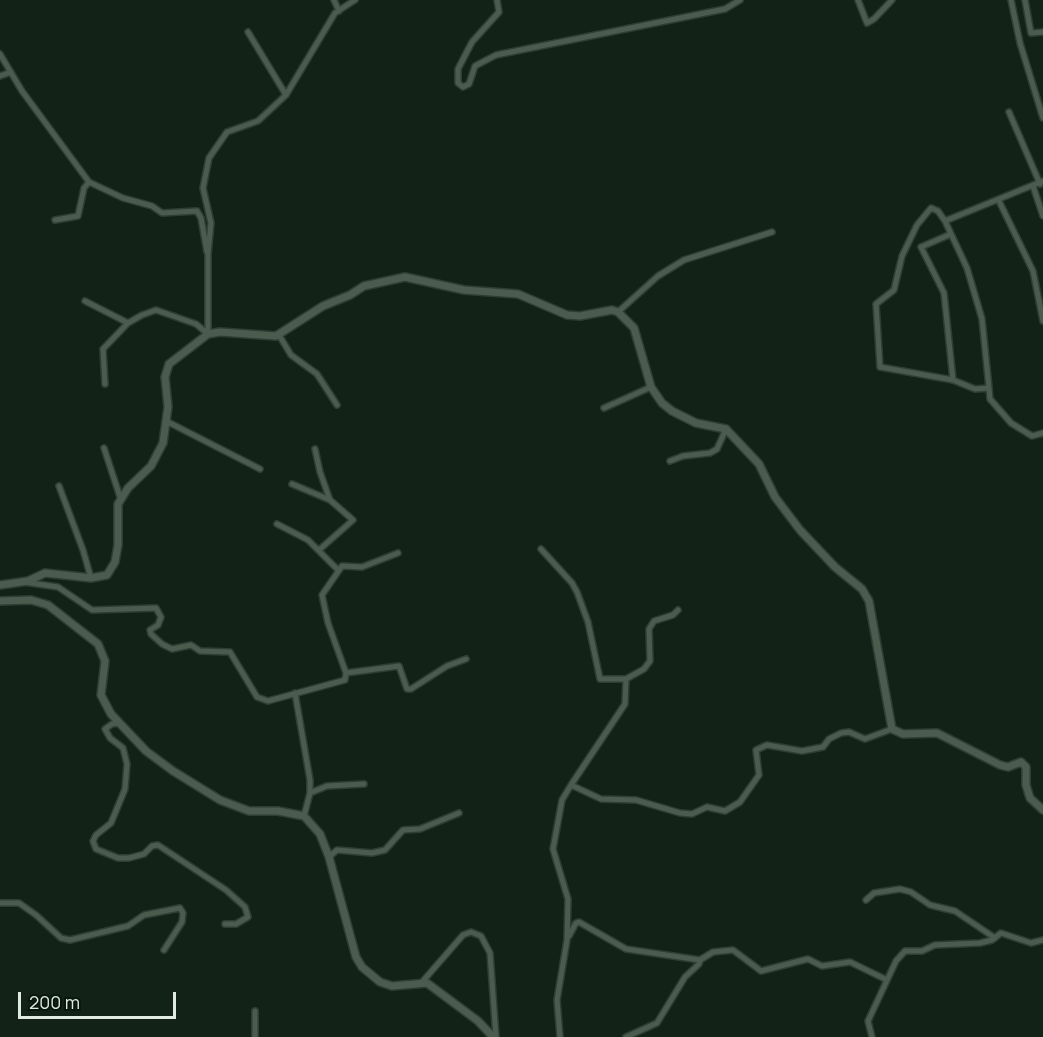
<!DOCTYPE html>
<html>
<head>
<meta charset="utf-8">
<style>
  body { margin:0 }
  #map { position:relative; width:1043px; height:1037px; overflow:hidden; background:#122216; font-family:Manrope,sans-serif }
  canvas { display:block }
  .scale { position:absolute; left:18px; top:992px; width:158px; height:27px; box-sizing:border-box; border:3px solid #dfeae1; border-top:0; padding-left:8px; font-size:18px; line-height:21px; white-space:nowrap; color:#dfeae1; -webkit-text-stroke:4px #09180d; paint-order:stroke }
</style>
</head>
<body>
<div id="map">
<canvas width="1043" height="1037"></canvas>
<div class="scale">200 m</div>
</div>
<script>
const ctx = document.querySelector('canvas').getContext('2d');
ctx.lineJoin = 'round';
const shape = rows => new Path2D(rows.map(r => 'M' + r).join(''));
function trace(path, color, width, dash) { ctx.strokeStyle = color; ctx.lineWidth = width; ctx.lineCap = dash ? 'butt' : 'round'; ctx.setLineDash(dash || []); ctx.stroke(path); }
const minor = shape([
  [334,0,339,11],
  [497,0,499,12,472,42,458,69,458,83,463,87,469,84,475,66,496,55,725,9,740,0],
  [858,0,867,23,874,19,892,0],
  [1011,0,1020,43,1043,118],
  [1025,0,1031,33,1043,32],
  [248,32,286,95],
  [0,54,22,91,89,182,123,198,152,206,162,213,197,211,201,218,207,252],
  [0,76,11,72],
  [1009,112,1040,184],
  [1033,186,1043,216],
  [999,201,1033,271,1043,321],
  [55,220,78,216,84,188,89,182],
  [945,221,1043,181],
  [951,234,921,247,944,293,953,380],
  [85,301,128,323],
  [618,312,658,276,684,260,772,232],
  [208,334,208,254,211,223,203,188,209,158,227,132,258,121,286,95,335,13,355,0],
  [279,335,291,355,317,374,337,405],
  [105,384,103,349,128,323,142,315,156,310,196,324,208,334],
  [989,388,982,319,967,268,945,221,938,211,931,208,917,225,902,256,894,290,876,304,880,367,953,380,975,389,989,388,990,399,1011,423,1032,436,1043,433],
  [604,408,651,387],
  [166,421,260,469],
  [104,448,121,500],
  [315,449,320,472,330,500],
  [670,461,683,456,710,453,717,449,726,429],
  [292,484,330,500,353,520,319,550],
  [59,486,83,550,91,578],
  [277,524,308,540,338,570],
  [541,549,572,583,577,592,588,622,600,679,626,679,625,704,571,785],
  [24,582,58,587,92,610,156,608,161,617,158,625,150,630,151,634,162,644,172,649,191,645,200,651,230,652,257,697,268,701,345,680,346,673,328,623,322,595,342,566,362,567,398,553],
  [346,673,399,666,407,689,411,689,447,666,466,659],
  [626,679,644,669,650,661,649,629,654,621,673,615,678,610],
  [295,693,310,780,310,793,304,816],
  [119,723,112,724,105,729,110,738,123,748,127,764,125,789,111,823,96,835,93,841,96,849,118,858,129,858,144,854,152,846,158,845,226,890,245,907,248,917,236,924,225,924],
  [310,793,327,786,364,784],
  [329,857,337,850,372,853,385,850,403,830,420,829,459,813],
  [866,900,874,893,900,889,911,892,930,905,955,911,995,938],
  [0,903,19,903,36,915,61,938,70,940,128,926,144,915,180,908,183,913,182,922,164,950],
  [569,936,576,923,579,922,626,949,700,960,713,952,733,950,761,971,808,959,822,966,850,962,887,980],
  [423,981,463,935,471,932,481,936,490,953,496,1037],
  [255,1011,255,1037],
  [560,1037,557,1000,567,940,568,899,553,849,562,800,571,785,601,799,636,800,680,813,692,814,707,807,725,811,740,802,759,775,756,750,767,745,802,751,823,747,829,739,841,733,849,732,865,739,892,729],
  [626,1037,657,1023,685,977,699,964,700,960],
  [872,1037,868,1021,896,961,905,951,922,951,935,945,980,943,992,940,1001,933,1031,943,1043,940]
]);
const tertiary = shape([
  [0,585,28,581,45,573,91,578,107,575,115,562,118,545,118,504,128,488,151,466,163,443,168,407,165,377,169,364,208,334,220,332,276,336,323,306,350,295,364,286,405,277,464,290,518,294,567,315,580,316,612,310,618,312,634,328,651,387,662,403,672,411,696,423,726,429,759,464,775,497,800,530,835,567,862,589,869,601,892,729,903,734,937,733,1000,765,1008,767,1021,762,1026,767,1026,785,1030,798,1043,810],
  [0,601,31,600,48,605,98,644,105,661,101,695,111,714,146,751,173,771,220,800,249,811,278,811,304,816,320,834,329,857,356,957,362,967,380,982,392,986,427,983,478,1021,493,1037]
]);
trace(minor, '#2f3e32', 8);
trace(tertiary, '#2f3e32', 10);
trace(minor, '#4b5b4e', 5);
trace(tertiary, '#4b5b4e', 7);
</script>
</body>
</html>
